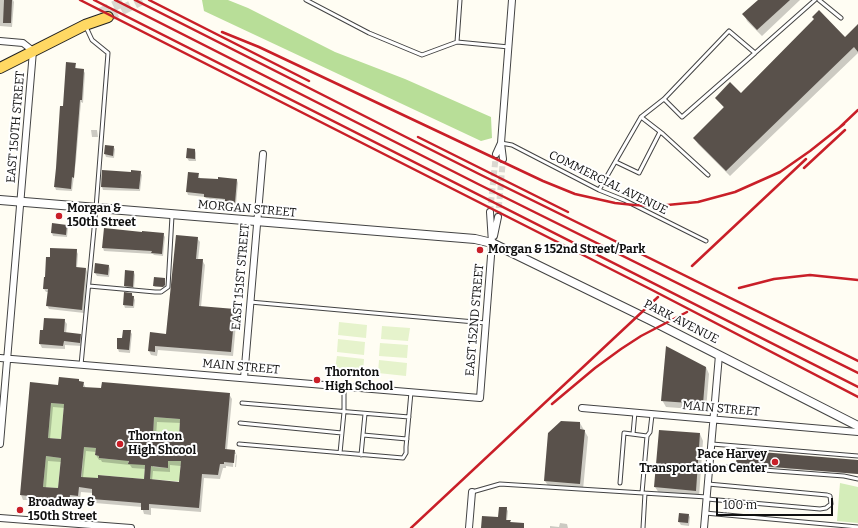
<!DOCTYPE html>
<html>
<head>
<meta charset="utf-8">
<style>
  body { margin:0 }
  #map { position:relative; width:858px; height:528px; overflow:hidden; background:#fffdf3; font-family:Bitter,serif }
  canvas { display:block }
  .scale { position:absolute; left:716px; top:498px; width:117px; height:18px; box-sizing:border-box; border:2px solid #101010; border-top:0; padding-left:5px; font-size:12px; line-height:14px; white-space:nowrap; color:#101010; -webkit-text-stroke:3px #fff; paint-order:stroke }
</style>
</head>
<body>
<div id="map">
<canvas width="858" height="528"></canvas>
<div class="scale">100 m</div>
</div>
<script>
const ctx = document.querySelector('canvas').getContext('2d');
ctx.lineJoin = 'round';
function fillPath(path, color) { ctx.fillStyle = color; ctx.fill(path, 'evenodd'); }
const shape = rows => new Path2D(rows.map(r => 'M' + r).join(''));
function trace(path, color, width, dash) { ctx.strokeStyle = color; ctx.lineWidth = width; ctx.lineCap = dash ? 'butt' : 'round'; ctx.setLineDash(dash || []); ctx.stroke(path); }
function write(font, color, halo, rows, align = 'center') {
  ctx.font = font + ' Bitter,serif'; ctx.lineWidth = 4; ctx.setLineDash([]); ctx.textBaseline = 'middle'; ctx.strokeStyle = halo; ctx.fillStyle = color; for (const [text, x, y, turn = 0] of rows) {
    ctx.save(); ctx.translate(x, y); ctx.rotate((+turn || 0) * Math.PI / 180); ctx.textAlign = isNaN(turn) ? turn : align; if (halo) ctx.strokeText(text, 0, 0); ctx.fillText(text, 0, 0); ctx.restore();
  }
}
const green = shape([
  [51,403,64,404,61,439,48,438],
  [154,417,180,419,178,449,153,436],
  [84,447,96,448,95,455,99,456,99,458,118,460,129,457,128,463,145,464,144,479,99,475,98,478,81,483],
  [46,456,61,458,58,488,43,487],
  [168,459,181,461,180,470,186,470,186,482,150,479,151,465,153,465,153,467,168,468],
  [840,483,858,487,858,523,837,521]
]);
const forest = shape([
  [202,0,228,0,248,8,335,52,405,79,491,117,492,138,481,141,204,11]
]);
const pitch = shape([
  [339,322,367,325,366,338,338,335],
  [382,326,410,328,408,341,381,339],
  [338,339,365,342,364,355,337,352],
  [380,343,408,345,407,358,379,356],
  [337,356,364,359,363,372,335,369],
  [379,360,407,363,406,376,378,373]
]);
const shadow = shape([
  [0,0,13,0,14,2,12,27,0,26],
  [759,0,800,0,762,36,747,21,744,14],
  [858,26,858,53,730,176,698,144,694,138,724,108,716,98,741,94,845,38],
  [75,64,77,70,83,70,85,73,83,103,81,102,76,161,72,191,56,190,55,187,64,107],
  [91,130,97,130,98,137,92,137],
  [106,146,113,147,115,149,114,158,106,157,105,154],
  [195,150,196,153,196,161,189,161,187,158],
  [103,171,132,173,140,172,142,175,140,191,103,190,102,187],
  [189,173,198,174,200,179,237,180,238,183,236,205,228,204,226,201,207,199,205,197,188,195,187,192],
  [66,226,68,228,67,237,53,236,52,233],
  [143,234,163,234,165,237,163,256,154,255,153,254,104,251,103,248],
  [197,238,200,242,198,260,202,260,205,265,201,307,234,310,237,314,233,356,158,350,157,356,151,355,149,351,167,335],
  [76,250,78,254,77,268,86,269,87,272,84,313,49,309,47,305,48,292,46,292,44,289],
  [109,266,110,269,109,277,97,276,95,273],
  [134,272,135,275,134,289,127,289,125,286],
  [165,279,165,287,155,287,154,286],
  [132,294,135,300,134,308,125,308,124,305],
  [64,320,67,324,66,334,80,335,82,339,82,346,65,345,65,349,42,348,40,344,44,331],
  [130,331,132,334,130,353,119,352,118,349,118,339,123,339],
  [706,367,709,374,706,410,666,407,662,400],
  [80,382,83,383,86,388,229,394,232,399,227,450,235,451,237,456,236,467,235,467,236,454,234,454,233,467,226,466,226,468,223,468,220,479,204,478,201,512,151,508,151,515,144,514,142,507,95,503,93,499,93,493,81,492,80,500,72,499,71,507,32,503,31,500,23,500,21,495,31,383,59,386],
  [53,407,65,408,62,440,50,439],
  [157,422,181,423,180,439,156,437],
  [86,451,96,452,96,455,99,460,101,460,102,462,130,465,132,468,146,469,145,480,83,478],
  [48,461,61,462,59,489,46,488],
  [170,465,181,466,180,483,152,481,153,471,170,472],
  [580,423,588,437,583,490,549,487,545,481],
  [700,434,703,441,699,497,659,493,655,487],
  [858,461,858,474,737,465,737,464],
  [506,508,508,511,507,521,510,521,511,523,522,524,524,528,482,528,499,519],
  [680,514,688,514,690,517,689,526,681,525,679,522],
  [560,523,567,524,568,528,550,528,550,526,559,527]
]);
const building = shape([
  [4,0,12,0,11,23,3,23],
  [758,0,790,0,757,30,742,14],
  [819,10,845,37,858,24,858,52,854,47,726,171,693,138,724,107,715,98,730,82,741,93,814,19,812,17],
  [66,62,76,63,75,68,84,69,82,100,80,100,74,178,72,177,71,189,54,187,56,168,60,106,63,106],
  [105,145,114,146,113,156,104,154],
  [187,148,195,149,195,159,186,158],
  [102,170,131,172,131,170,141,171,139,189,101,187],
  [188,172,199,173,198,178,218,179,218,177,237,179,235,203,225,201,225,199,204,197,204,194,186,192],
  [52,223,67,225,66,235,51,233],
  [104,228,142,232,142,231,164,233,162,254,151,253,152,251,102,248],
  [176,235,198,237,196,259,203,259,199,306,235,309,231,352,155,346,155,352,148,351,150,332,166,334],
  [50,248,77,249,76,267,86,268,82,310,46,306,48,289,43,289,44,277,45,277,46,257,50,257],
  [95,263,109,265,108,275,94,273],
  [125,270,134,271,133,287,124,286],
  [154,277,165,278,165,285,163,287,153,286],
  [124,292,132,293,132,296,134,296,133,306,123,305],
  [44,318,65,319,64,332,81,334,80,343,64,341,63,346,39,344,40,330,43,330],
  [123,330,131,330,129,350,117,349,117,338,122,338],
  [666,346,706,367,703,404,661,401],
  [59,377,79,379,79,381,84,382,83,387,101,388,102,382,230,393,225,449,235,450,234,463,224,462,224,464,220,464,218,475,202,474,199,508,149,504,149,510,141,510,141,503,92,499,92,489,79,487,78,496,70,495,69,503,29,499,29,496,20,495,30,382,58,385],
  [51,403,64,404,61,439,48,438],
  [154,417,180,419,179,438,153,436],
  [84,447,96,448,95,455,99,456,99,458,129,461,128,464,145,465,144,479,98,475,98,478,81,477],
  [46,456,61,458,58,488,43,487],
  [168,461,181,461,179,482,150,479,151,466,168,468],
  [561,421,580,422,580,429,585,430,580,484,544,481,548,433],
  [659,430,700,433,696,491,654,487],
  [737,450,858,460,858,474,736,464],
  [499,507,507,507,506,520,511,520,510,522,524,523,524,528,481,528,482,516,498,517],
  [679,513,689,514,688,523,678,522]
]);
const minorTunnel = shape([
  [490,212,496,154],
  [498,217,503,159]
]);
const primaryTunnel = shape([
  [100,13,126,0],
  [108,17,142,0]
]);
const service = shape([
  [306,0,369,33,422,55,457,42,509,47],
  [819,0,841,18],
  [457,42,460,0],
  [755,53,815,0],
  [641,117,663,134,708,175],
  [501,143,512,145,599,190,624,200,706,241],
  [616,162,639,173,660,132],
  [599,190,641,117,664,99,729,31,755,53,682,117,664,99],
  [89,286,155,292,161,292,168,287,172,216],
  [250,302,486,323],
  [81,365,96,208,108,53,92,40,86,27],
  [242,403,409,417],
  [240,423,342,433],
  [633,434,635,412],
  [363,435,407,439],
  [647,436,650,432,652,415],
  [239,444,403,458,406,453,406,447,411,392],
  [712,444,858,456],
  [340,453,344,412,344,387],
  [361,455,365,414],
  [710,466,844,476,858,479],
  [620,483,624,433,647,436,642,493],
  [472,492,500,484,707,497],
  [707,499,820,509,826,508,831,504,830,496,827,495,708,484],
  [705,513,858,527],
  [643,528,645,493]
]);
const minor = shape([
  [0,41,23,43,33,51,0,444],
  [496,154,501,143],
  [503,159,501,143,512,0],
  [494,236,498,217],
  [0,358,480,398,492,243,490,212],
  [244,378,263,154],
  [582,408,858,432],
  [0,518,131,528],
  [469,528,472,492],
  [704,528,719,355]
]);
const tertiary = shape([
  [0,200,475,239,492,243,650,320,858,426]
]);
const primary = shape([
  [0,68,85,25,108,17]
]);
const rail = shape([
  [80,0,652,290,858,397],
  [94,0,858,387],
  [115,0,478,184,858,373],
  [135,0,479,174,858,361],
  [149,0,309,81],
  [222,32,259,47,543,181,575,194,615,203,634,205,657,206,698,202,735,192,780,172,810,151,844,124],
  [839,128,858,110],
  [418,137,568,212],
  [804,168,845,130],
  [692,266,806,159],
  [739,288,774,279,810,275,858,280],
  [552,404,595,368,621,349,641,336,687,312],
  [411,528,658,297]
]);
const markers = [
  [59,216,4,"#c91f28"],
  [480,250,4,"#c91f28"],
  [317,380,4,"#c91f28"],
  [120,444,4,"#c91f28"],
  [775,462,4,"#c91f28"],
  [20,510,4,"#c91f28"]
];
const streetNames = [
  ["EAST 150TH STREET",16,127,-85],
  ["COMMERCIAL AVENUE",608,183,26],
  ["MORGAN STREET",247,209,5],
  ["EAST 151ST STREET",241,277,-85],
  ["EAST 152ND STREET",475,320,-85],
  ["PARK AVENUE",681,322,27],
  ["MAIN STREET",241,367,5],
  ["MAIN STREET",721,409,5]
];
const poiNames = [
  ["Morgan &",67,209],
  ["150th Street",67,223],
  ["Morgan & 152nd Street/Park",488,250],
  ["Thornton",325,373],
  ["High School",325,387],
  ["Thornton",128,437],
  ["High Shcool",128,451],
  ["Pace Harvey",767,455,"right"],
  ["Transportation Center",767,469,"right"],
  ["Broadway &",28,503],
  ["150th Street",28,517]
];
fillPath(green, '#d4edb9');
fillPath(forest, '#b8de98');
fillPath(pitch, '#e6f3cc');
fillPath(shadow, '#0003');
fillPath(building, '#59514b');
trace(minorTunnel, '#dbd9d1', 6, [6, 3]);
trace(primaryTunnel, '#dbd9d1', 10, [10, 5]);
trace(service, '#434343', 5);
trace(minor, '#434343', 8);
trace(tertiary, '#434343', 10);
trace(primary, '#212121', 12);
trace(service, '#fff', 3);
trace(minor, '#fff', 6);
trace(tertiary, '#fff', 8);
trace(primary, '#ffd863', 10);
trace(rail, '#c91f28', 2.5);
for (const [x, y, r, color] of markers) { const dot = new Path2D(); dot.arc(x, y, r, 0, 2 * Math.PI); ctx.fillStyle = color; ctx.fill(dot); trace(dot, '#fff', 1.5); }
write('12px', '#101010', '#fff', streetNames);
write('bold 12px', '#101010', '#fff', poiNames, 'left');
</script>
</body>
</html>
